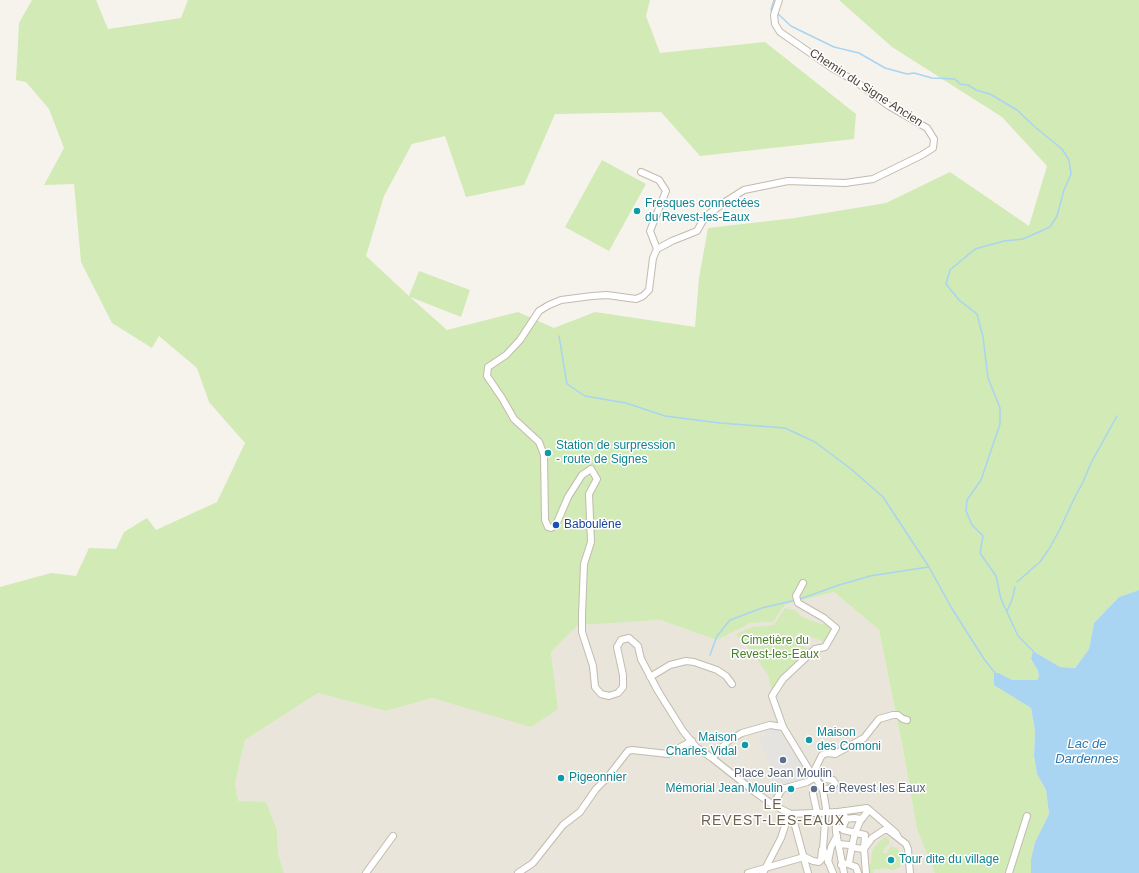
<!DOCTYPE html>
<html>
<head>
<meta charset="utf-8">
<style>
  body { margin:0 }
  canvas { display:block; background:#f6f3ec }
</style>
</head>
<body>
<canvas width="1139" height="873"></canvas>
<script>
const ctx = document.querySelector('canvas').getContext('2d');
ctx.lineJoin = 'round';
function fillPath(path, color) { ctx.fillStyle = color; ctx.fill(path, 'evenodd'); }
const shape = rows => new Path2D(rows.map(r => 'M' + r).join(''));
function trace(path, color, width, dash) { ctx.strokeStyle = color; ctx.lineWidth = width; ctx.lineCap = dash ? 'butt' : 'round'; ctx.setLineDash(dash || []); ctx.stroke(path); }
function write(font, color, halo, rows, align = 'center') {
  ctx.font = font + ' Arial,sans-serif'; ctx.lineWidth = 3; ctx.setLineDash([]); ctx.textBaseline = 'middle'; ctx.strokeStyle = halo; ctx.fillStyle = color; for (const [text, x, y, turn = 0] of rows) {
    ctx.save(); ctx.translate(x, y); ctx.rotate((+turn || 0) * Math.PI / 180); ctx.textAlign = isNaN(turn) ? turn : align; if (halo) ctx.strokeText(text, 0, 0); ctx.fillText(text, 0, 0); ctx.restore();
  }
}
const residential = shape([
  [834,592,879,630,903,749,917,830,935,873,284,873,278,853,277,830,237,801,235,784,245,740,318,693,386,711,432,698,449,703,558,709,551,652,578,624,660,620,717,640,751,623,773,622,785,605]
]);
const green = shape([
  [32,0,96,0,108,29,181,18,188,0,650,0,646,16,660,53,765,42,856,114,854,139,700,156,661,112,555,114,524,185,466,197,445,136,412,144,384,196,366,256,409,296,419,271,470,290,461,317,410,297,447,330,518,312,554,328,595,312,695,327,699,278,708,228,795,218,886,203,950,172,1029,226,1047,166,1002,117,892,47,839,0,1139,0,1139,590,1119,597,1094,623,1089,649,1075,668,1060,667,1033,651,1031,659,1038,671,1039,678,1037,680,1012,680,999,673,995,685,1031,708,1035,731,1034,756,1037,774,1046,790,1049,814,1035,842,1031,859,1031,873,935,873,917,830,903,749,879,630,834,592,785,605,773,622,751,623,717,640,660,620,578,625,551,652,558,709,531,727,432,698,386,711,318,693,245,740,235,784,238,801,266,802,277,830,278,853,284,873,0,873,0,587,51,573,76,576,89,548,116,549,124,532,147,518,156,530,217,502,245,443,209,402,197,368,159,336,152,348,112,323,81,262,74,184,44,185,64,148,49,109,26,82,16,80,19,23],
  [602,160,646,184,609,251,565,227],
  [785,608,795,610,802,617,821,624,828,624,833,628,826,644,820,640,798,633,795,637,800,641,800,645,812,650,772,692,768,675,753,653,736,634,753,627,774,625],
  [885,837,888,838,890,843,885,847,883,853,887,853,891,846,897,848,901,855,900,867,892,870,885,868,873,870,873,873,868,873,866,865,871,864,872,852,877,844]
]);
const parking = shape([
  [768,728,779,731,786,739,809,779,800,779,791,783,778,790,778,784,759,739,764,736]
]);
const water = shape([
  [1139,590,1139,873,1031,873,1031,859,1035,842,1049,814,1046,790,1037,774,1034,756,1035,731,1031,708,994,685,994,673,999,673,1012,680,1037,680,1039,677,1038,671,1031,659,1033,651,1060,667,1075,668,1089,649,1094,623,1119,597]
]);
const stream = shape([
  [772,11,771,10,774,0],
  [777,13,791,26,799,30,834,47,859,53,885,68,907,74,914,73,932,78,955,79,960,84,968,85,976,90,990,94,1017,110,1035,127,1062,149,1069,160,1071,174,1064,190,1057,216,1050,227,1023,239,1004,241,975,249,950,270,946,284,959,300,977,314,983,337,988,378,1000,408,1000,424,981,480,967,500,966,511,972,525,983,536,980,553,996,576,1001,599,1018,636,1033,651],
  [559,336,567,384,585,396,626,403,665,416,720,423,785,428,815,442,851,469,883,497,929,567,951,607,984,659,995,673],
  [1017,582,1040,562,1049,549,1059,531,1073,501,1083,482,1091,463,1117,416],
  [800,599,839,585,870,576,928,567],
  [1007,611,1012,600,1015,587],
  [710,655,717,636,730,620,762,608,796,600]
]);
const minor = shape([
  [641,172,659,180,666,191,650,231,657,249,653,258,649,290,643,296,636,299,607,295,592,296,561,300,549,305,539,311,520,340,506,355,488,367,487,376,502,398,514,419,539,442,544,455,545,520,548,527,551,528,556,525,568,497,582,475,591,469,597,479,589,494,591,542,584,564,582,615,582,632,593,666,595,687,601,694,609,696,618,693,623,687,623,675,617,647,621,640,629,638,638,646,641,659,658,691,683,731,696,747,712,758,755,792,773,805,789,813,794,822,808,873],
  [657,249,672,241,697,231,705,217,725,202,744,190,788,181,845,183,873,179,922,155,933,148,934,139,927,128,889,106,855,81,832,68,780,32,775,24,774,15,779,0],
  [803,583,796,596,798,603,824,618,836,628,825,647,815,649,783,679,772,696,783,727,814,778,817,780,823,790,826,808,823,849,833,873],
  [650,677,670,665,686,661,694,662,717,670,726,676,732,684],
  [712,758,728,741,742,733,770,725,783,727],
  [814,775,817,773,821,773,826,779,833,780,835,783,833,787,823,790],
  [814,778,815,769,822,755,828,753,835,754,864,738,879,719,893,715,898,715,903,719,907,720],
  [813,794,817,812],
  [773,805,782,789,807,782,814,778],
  [835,812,836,832,844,873],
  [789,814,838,812,867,808,896,833,898,837],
  [845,819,854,818,862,819],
  [840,828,843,827,845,822,844,811],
  [842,828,843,830,865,835,864,849,866,873],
  [839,844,849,845,856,848,864,849,872,838,884,830,888,830,906,844,908,849,910,873],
  [803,856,813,861,819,862,821,860,822,850],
  [828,862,831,847,837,836],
  [848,864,856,867,858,873],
  [841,865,849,863,852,846,855,833,860,821,869,810],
  [366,873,393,836],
  [518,873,533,863,563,825,580,812,596,789,607,778,628,751,632,750,668,754,692,741],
  [748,873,804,857],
  [763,873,781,838,789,814],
  [1009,873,1027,816]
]);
const markers = [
  [637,211,4,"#0f9aa8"],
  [548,453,4,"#0f9aa8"],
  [556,525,4,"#1a4fb4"],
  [809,740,4,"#0f9aa8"],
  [745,745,4,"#0f9aa8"],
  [783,760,4,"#5c6f8a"],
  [561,778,4,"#0f9aa8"],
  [791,789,4,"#0f9aa8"],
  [814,789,4,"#5c6f8a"],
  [891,860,4,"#0f9aa8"]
];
const streetNames = [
  ["Chemin du Signe Ancien",866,88,33]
];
const cultureNames = [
  ["Fresques connectées",645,204],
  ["du Revest-les-Eaux",645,218],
  ["Station de surpression",556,446],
  ["- route de Signes",556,460],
  ["Maison",817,733],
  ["des Comoni",817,747],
  ["Maison",737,738,"right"],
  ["Charles Vidal",737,752,"right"],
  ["Pigeonnier",569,778],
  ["Mémorial Jean Moulin",783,789,"right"],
  ["Tour dite du village",899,860]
];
const transitNames = [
  ["Baboulène",564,525]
];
const parkNames = [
  ["Cimetière du",775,641],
  ["Revest-les-Eaux",775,655]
];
const serviceNames = [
  ["Place Jean Moulin",783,774],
  ["Le Revest les Eaux",822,789,"left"]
];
const waterNames = [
  ["Lac de",1087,744],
  ["Dardennes",1087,759]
];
const quarterNames = [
  ["LE",773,805],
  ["REVEST-LES-EAUX",773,821]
];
fillPath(residential, '#eae5da');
fillPath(green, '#d2eab5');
fillPath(parking, '#e5e3e0');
fillPath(water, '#a9d4f2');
trace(stream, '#a9d4f2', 1.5);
trace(minor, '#c2bbae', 8);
trace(minor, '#fff', 6);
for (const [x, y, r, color] of markers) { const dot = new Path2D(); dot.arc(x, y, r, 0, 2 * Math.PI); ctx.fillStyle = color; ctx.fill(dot); trace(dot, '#fff', 1.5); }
write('12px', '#4b4439', '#fff', streetNames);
write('12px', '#0d838f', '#fff', cultureNames, 'left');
write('12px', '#164399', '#fff', transitNames, 'left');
write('12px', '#4a7f2a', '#fff', parkNames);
write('12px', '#4e5e75', '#fff', serviceNames);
write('italic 13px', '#2e7ab2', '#fff', waterNames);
ctx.letterSpacing = '1px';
write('14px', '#6e6250', '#fff', quarterNames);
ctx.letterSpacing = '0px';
</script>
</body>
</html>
